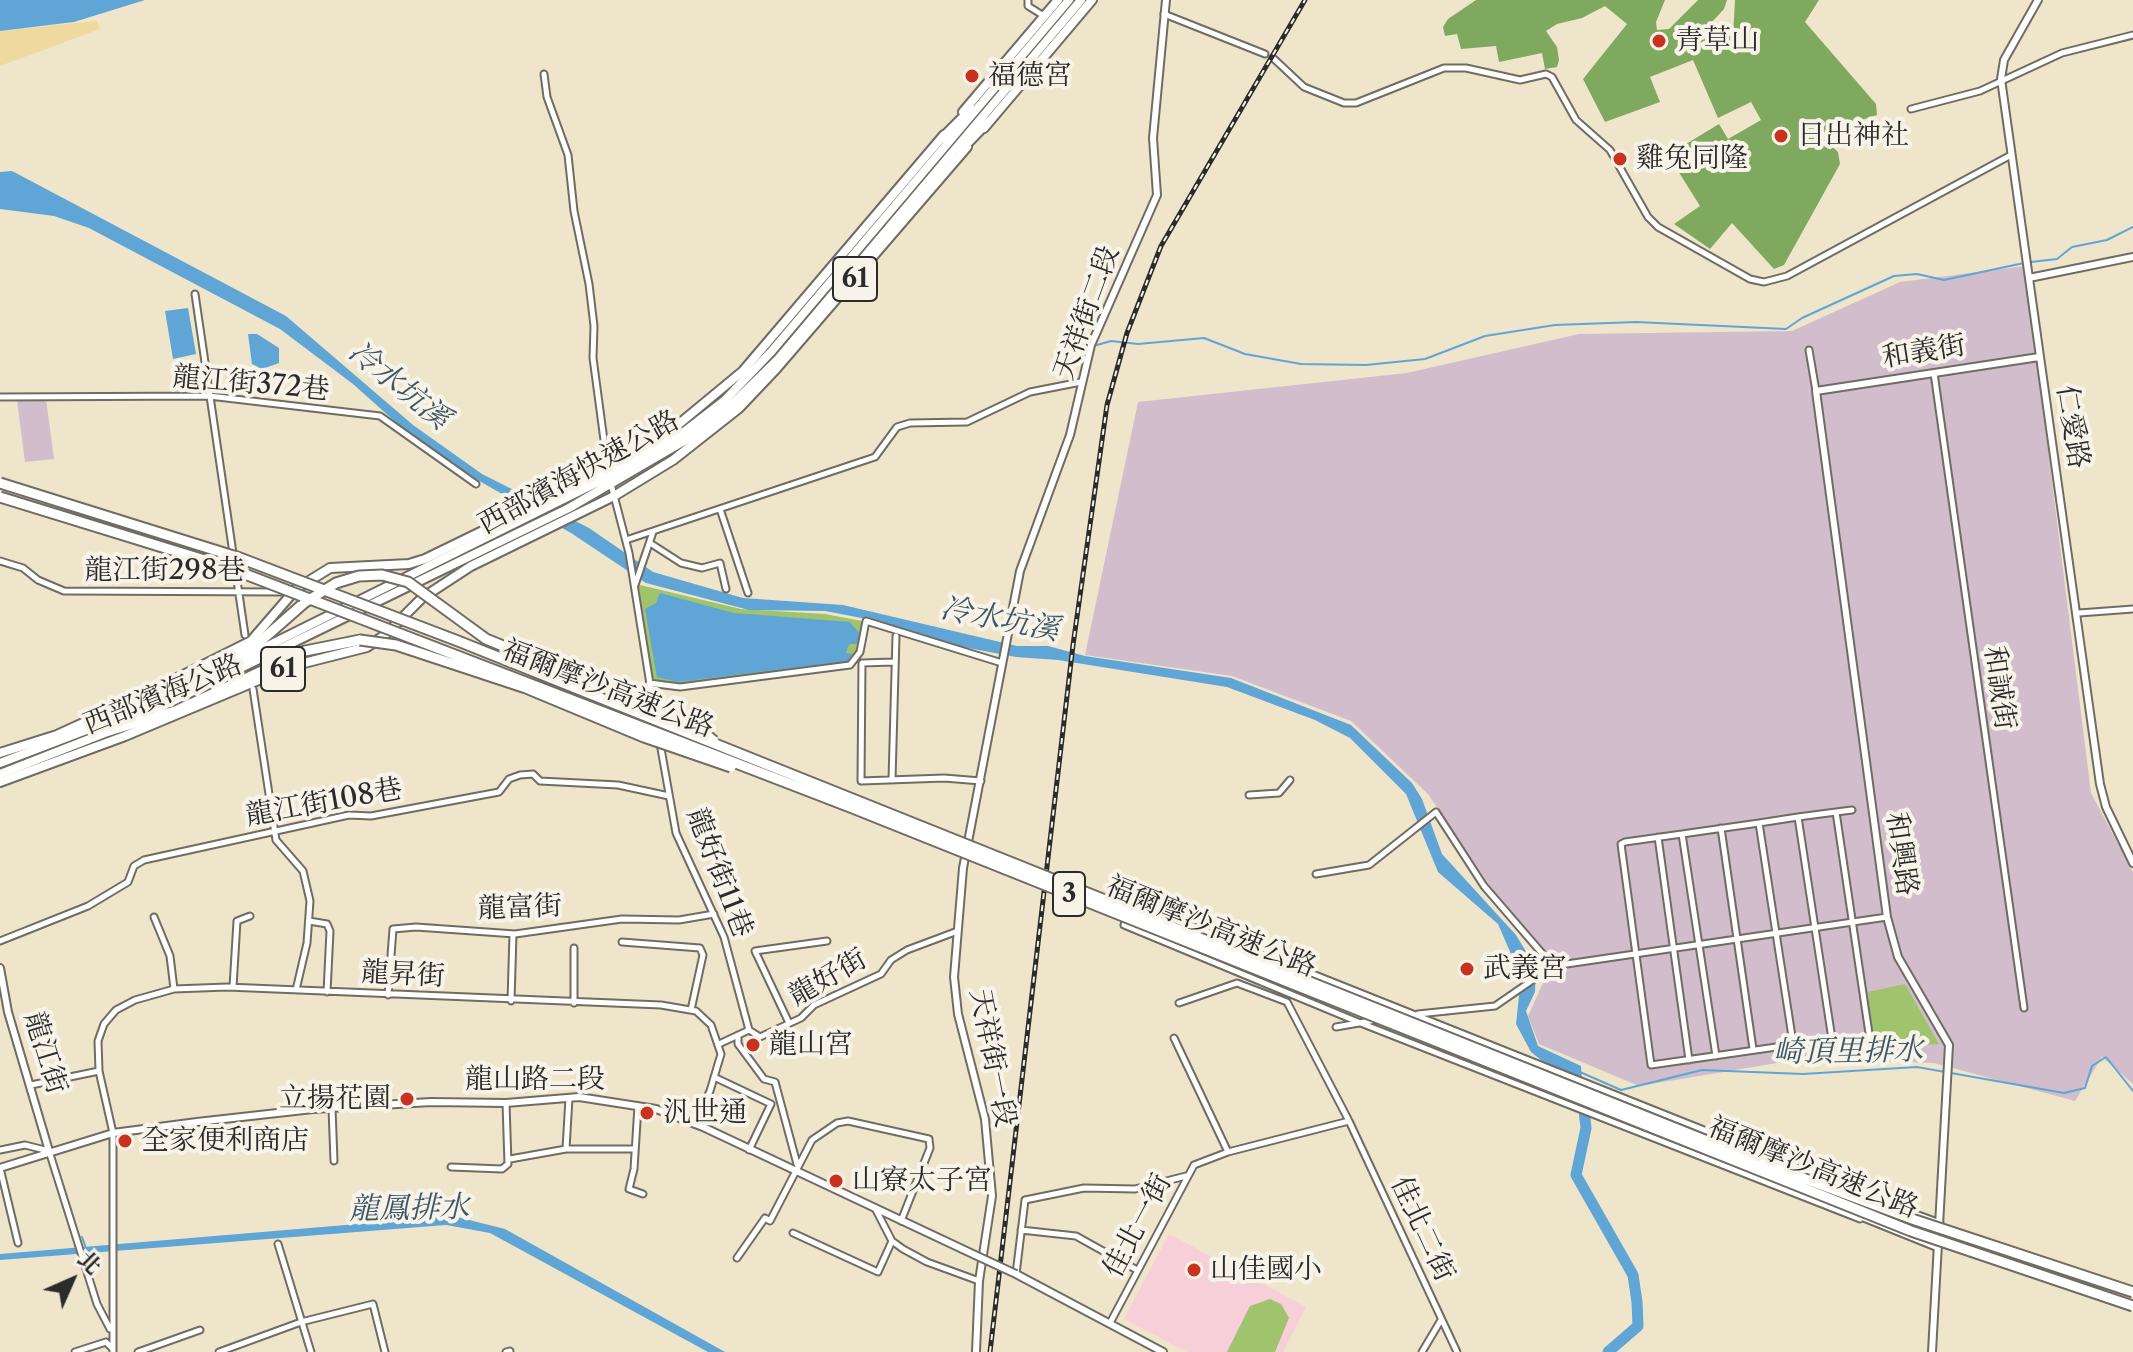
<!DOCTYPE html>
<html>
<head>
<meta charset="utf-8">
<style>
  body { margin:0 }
  #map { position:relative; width:2133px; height:1352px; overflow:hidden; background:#efe5ca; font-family:"Libre Caslon Text","Noto Serif TC",serif }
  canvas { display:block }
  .north { position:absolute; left:32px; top:1240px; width:80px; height:80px; -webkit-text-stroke:6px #f7f3e8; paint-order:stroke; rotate:45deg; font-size:22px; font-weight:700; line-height:32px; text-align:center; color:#2b2b2b }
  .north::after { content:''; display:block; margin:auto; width:28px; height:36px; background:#2b2b2b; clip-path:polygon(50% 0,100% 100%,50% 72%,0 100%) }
</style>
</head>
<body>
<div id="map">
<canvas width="2133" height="1352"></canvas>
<div class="north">北</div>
</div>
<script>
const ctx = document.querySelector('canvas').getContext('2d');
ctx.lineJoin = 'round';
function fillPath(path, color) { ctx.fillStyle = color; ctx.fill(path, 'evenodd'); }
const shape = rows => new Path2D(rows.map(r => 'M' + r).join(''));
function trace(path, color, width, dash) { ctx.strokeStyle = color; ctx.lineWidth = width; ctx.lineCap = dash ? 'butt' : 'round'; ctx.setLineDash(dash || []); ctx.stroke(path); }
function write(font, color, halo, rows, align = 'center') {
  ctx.font = font + ' "Libre Caslon Text","Noto Serif TC",serif'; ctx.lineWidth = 8; ctx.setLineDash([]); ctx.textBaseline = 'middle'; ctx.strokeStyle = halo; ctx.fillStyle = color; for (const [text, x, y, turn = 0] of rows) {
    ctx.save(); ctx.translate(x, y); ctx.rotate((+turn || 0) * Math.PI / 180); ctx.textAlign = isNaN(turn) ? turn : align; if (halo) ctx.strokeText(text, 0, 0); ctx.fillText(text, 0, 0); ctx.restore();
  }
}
const built = shape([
  [1169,1234,1306,1307,1283,1352,1187,1352,1124,1319]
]);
const industrial = shape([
  [2025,266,2091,793,2133,872,2133,1084,2102,1057,2075,1101,1934,1063,1807,1058,1639,1086,1539,1044,1528,1016,1548,972,1428,794,1351,721,1232,676,1085,655,1138,402,1407,373,1579,334,1792,331,1900,282],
  [46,399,54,459,25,462,17,400]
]);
const green = shape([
  [640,585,741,609,825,614,862,621,858,652,849,664,680,684,651,680,637,587],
  [1905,984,1939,1044,1873,1048,1868,992],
  [1270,1299,1281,1304,1289,1318,1275,1352,1227,1352,1250,1306]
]);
const forest = shape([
  [1476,0,1665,0,1656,22,1657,30,1669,29,1698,0,1727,0,1724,9,1711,23,1710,32,1733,37,1735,0,1819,0,1805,22,1876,104,1877,115,1819,134,1838,152,1840,164,1784,265,1774,269,1732,223,1710,249,1674,224,1700,206,1668,155,1719,124,1728,139,1761,120,1751,102,1718,118,1693,60,1650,77,1660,102,1605,122,1583,79,1627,24,1605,6,1582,18,1557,24,1546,31,1557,47,1559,60,1557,67,1545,69,1542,53,1499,62,1496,46,1461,49,1457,34,1445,36,1443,27,1448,19]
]);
const sand = shape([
  [97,21,100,29,0,66,0,31]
]);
const water = shape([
  [0,0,145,0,74,22,0,31],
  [12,171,286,316,413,425,482,474,589,528,653,572,743,598,843,605,1017,646,1048,646,1085,656,1231,678,1351,725,1412,783,1422,799,1442,854,1516,935,1536,968,1535,992,1526,1011,1538,1046,1581,1066,1582,1079,1541,1060,1531,1052,1516,1024,1521,977,1498,924,1438,872,1406,794,1350,738,1315,720,1227,687,1058,660,1016,657,942,643,867,619,825,611,749,610,646,583,571,533,481,482,410,435,353,384,280,329,89,228,54,216,0,209,0,172],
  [188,308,196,354,173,359,165,311],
  [248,334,257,334,279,348,279,363,262,369,252,364],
  [660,593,734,613,850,622,859,633,857,644,849,644,846,653,852,654,848,661,678,682,657,677,645,609,656,603],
  [453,1216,505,1229,725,1352,708,1352,490,1233,446,1225,0,1260,0,1254]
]);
const stream = shape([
  [2031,262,2057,259,2072,247,2107,240,2133,227],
  [1097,345,1111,341,1138,344,1204,338,1245,354,1301,364,1366,365,1425,359,1485,336,1555,325,1636,322,1786,329,1802,318,1894,276,1917,274,1944,280,2024,263],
  [1580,1072,1621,1090,1702,1070,1803,1074,1917,1067,2064,1093,2085,1088,2092,1066,2106,1057,2133,1091],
  [82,1237,86,1248]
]);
const river = shape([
  [1582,1092,1586,1128,1576,1175,1633,1275,1637,1302,1638,1326,1608,1352]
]);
const minor = shape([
  [1028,0,1028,6,1044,16],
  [1164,14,1265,54],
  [1273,58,1304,87,1344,103,1356,103,1444,68,1466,68,1520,80,1546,74,1552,77,1576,120,1610,150,1648,217,1658,227,1750,279,1764,282,1787,276,2011,155],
  [544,74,547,97,568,155,574,211,589,284,594,326,593,358,608,470],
  [1911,109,1980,91,2062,53,2133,35],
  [195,294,245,635],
  [1809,350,1816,391],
  [1934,373,2024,1008],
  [0,397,209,396,380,416,476,484],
  [611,484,629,553,654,709],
  [720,509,748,593],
  [626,540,875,457,897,427,910,423,967,422,1030,392,1081,382],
  [650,543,681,563,702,568,720,563,726,589],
  [0,561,23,568,38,580,64,591,282,592],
  [635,585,653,532],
  [2079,613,2133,609],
  [893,662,862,663,861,781,944,778,981,781],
  [649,683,680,687,850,665,860,652,866,621,1002,663],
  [253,689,276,840,303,871,310,901,307,943,296,990],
  [660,743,676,833,724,937,749,1030],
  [892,780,896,636],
  [1249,795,1279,793,1290,780],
  [1836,812,1871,1047,1832,1039,1651,1065,1621,844,1625,842,1682,834,1759,823,1798,817,1836,812,1852,810],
  [1798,817,1832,1039],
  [1759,823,1793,1043],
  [1721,828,1753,1049],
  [1682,834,1716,1056],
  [1658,837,1689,1060],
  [1316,874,1369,865,1436,812,1484,886,1553,966],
  [154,917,170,956,174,989],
  [309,921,327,924,330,931,327,992],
  [0,941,88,906,128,882,134,866,144,860,349,815,371,816,499,792,509,779,520,775,533,774,540,781,618,785,669,796],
  [622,942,700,948,703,955,691,1010],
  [233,987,237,921,250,916],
  [388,995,393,929,416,927,515,934,622,919,679,920,714,914],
  [511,1001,513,934],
  [574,1003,574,948],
  [1179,1003,1237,983,1287,1002,1349,1121,1457,1352],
  [1418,1014,1495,1006,1553,966,1887,917],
  [789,1023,755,951,827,941],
  [1336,1027,1376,1020],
  [738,1035,738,1044,764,1079,775,1082,797,1164],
  [1174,1038,1228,1152],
  [719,1044,749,1030,760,1037,801,1018,814,1005,881,974,891,960,907,950,955,932],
  [714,1077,771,1104,749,1150],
  [31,1085,99,1071],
  [638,1106,634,1169,629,1189,643,1194],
  [332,1108,334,1161],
  [566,1149,569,1098],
  [0,1150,25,1145,49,1151,97,1304,110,1329],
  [510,1159,566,1149,634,1149],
  [451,1167,502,1169,508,1164,506,1103],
  [0,1168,18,1243],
  [1867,1196,1940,1223],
  [876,1210,892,1241,903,1249,927,1262,979,1281],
  [1861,1217,1938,1248],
  [1860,1219,1358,1022,1124,925,1132,902,1867,1195],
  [1021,1230,1076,1236,1137,1270],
  [793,1233,878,1272,892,1241],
  [278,1244,311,1352],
  [737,1258,765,1218,770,1221,812,1140,837,1123,848,1121,929,1139,930,1148,901,1221],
  [1016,1274,1025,1200,1084,1188,1135,1189,1186,1176],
  [1110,1323,1194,1165,1228,1152,1349,1121],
  [75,1352,106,1342,112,1348],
  [113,1352,113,1133,99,1071,98,1041,104,1024,116,1010,135,1000,174,989,227,987,661,1005,696,1011,711,1025,721,1054,710,1091,694,1124],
  [138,1352,200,1330],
  [219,1352,301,1322,373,1304,385,1352],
  [506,1352,510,1351],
  [1422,1352,1441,1320]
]);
const tertiary = shape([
  [2038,0,2004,60,2001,79,2100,784,2106,807,2133,863],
  [2029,278,2133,257],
  [0,968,8,1012,49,1151],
  [0,1168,113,1133,197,1122,313,1109,431,1102,506,1103,579,1097,656,1109,703,1127,975,1255],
  [1016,1274,1163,1352],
  [976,1352,979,1281,992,1196,985,1119,958,1014,954,977,963,868,1020,571,1070,435,1091,345,1157,195,1153,138,1166,0],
  [1932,1352,1949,1045,1898,957,1887,917,1816,391,2039,357]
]);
const primary = shape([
  [963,112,1058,0],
  [984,128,1092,0],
  [137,698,251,641,296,589,330,568,409,564,425,559,608,470,662,438,743,371,944,135],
  [0,753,57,735,114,709],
  [0,782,125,736,292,666,367,647,385,635,422,598,471,566,614,496,673,460,739,408,776,369,967,147]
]);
const trunk = shape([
  [941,139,971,109],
  [961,150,988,122],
  [175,692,610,476,684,432,724,401,771,352,1069,0],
  [134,720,569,508,689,438,728,408,778,359,1081,0],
  [0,763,115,719],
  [0,774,115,729]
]);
const motorway = shape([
  [110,711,143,698],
  [111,721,255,646,304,603],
  [109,731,175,711,305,651,360,640]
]);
const rail = shape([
  [990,1352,1073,645,1107,405,1127,333,1161,246,1305,0]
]);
const tertiaryBridge = shape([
  [975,1255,1016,1274]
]);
const motorwayBridge = shape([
  [0,483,240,558,458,641,1752,1159,1915,1220,2133,1292],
  [0,497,224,566,850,807,1911,1231,2133,1306],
  [304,603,336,583,359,576,382,575,408,582,486,639,635,700,703,732,714,741],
  [360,640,396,645,526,688,644,737,731,767]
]);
const markers = [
  [1659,41,8,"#c8321e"],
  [972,76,8,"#c8321e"],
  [1781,136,8,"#c8321e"],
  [1620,159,8,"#c8321e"],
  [1467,969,8,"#c8321e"],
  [753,1045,8,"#c8321e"],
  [407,1099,8,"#c8321e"],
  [647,1113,8,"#c8321e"],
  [125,1141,8,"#c8321e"],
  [836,1181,8,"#c8321e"],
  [1194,1270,8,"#c8321e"]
];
const shields = [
  [855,279,44],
  [283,669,44],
  [1069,894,32]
];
const shieldNames = [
  ["61",855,279],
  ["61",283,669],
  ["3",1069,894]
];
const poiNames = [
  ["青草山",1675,41],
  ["福德宮",988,76],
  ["日出神社",1797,136],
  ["雞兔同隆",1636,159],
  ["武義宮",1483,969],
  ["龍山宮",769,1045],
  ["立揚花園",391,1099,"right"],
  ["汎世通",663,1113],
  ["全家便利商店",141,1141],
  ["山寮太子宮",852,1181],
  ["山佳國小",1210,1270]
];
const streetNames = [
  ["天祥街二段",1087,313,-70],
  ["和義街",1924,352,-9],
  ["龍江街372巷",251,384,5],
  ["仁愛路",2072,427,81],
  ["西部濱海快速公路",579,473,-29],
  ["龍江街298巷",165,571],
  ["和誠街",1999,688,82],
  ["福爾摩沙高速公路",608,689,21],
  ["西部濱海公路",163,695,-22],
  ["龍江街108巷",324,803,-10],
  ["和興路",1901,854,82],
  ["龍好街11巷",719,873,69],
  ["龍富街",520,908,-2],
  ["福爾摩沙高速公路",1211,927,22],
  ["龍昇街",403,975,3],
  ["龍好街",828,978,-30],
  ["龍江街",45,1053,73],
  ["天祥街一段",992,1058,79],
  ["龍山路二段",535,1080],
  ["福爾摩沙高速公路",1813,1168,22],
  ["佳北一街",1138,1226,-62],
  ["佳北二街",1422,1229,65]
];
const waterNames = [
  ["冷水坑溪",399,386,39],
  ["冷水坑溪",1000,620,11],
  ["崎頂里排水",1848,1052,-1],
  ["龍鳳排水",409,1209,-1]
];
fillPath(built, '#f6cfd9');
fillPath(industrial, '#d1bdcb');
fillPath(green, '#a0c36d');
fillPath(forest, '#80a960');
fillPath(sand, '#eeda9e');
fillPath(water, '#5fa5d5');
trace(stream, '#5fa5d5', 2);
trace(river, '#5fa5d5', 11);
trace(minor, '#706c63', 9);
trace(tertiary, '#706c63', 10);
trace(primary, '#706c63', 12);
trace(trunk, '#706c63', 12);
trace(motorway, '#706c63', 13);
trace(minor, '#fff', 5);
trace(tertiary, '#fff', 6);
trace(primary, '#fff', 8);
trace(trunk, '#fff', 8);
trace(motorway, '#fff', 9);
trace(rail, '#2b2b2b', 5);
trace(rail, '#f7f3e8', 2, [6]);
trace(tertiaryBridge, '#706c63', 10, []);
trace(motorwayBridge, '#706c63', 13, []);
trace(tertiaryBridge, '#fff', 6);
trace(motorwayBridge, '#fff', 9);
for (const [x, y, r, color] of markers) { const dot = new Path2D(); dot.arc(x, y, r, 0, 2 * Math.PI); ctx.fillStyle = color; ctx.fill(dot); trace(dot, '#f7f3e8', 3); }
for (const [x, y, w] of shields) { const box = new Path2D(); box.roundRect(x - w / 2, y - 22, w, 44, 6); ctx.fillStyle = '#f7f3e8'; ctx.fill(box); trace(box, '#2b2b2b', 2); }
write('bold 26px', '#2b2b2b', null, shieldNames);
write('28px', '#2b2b2b', '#f7f3e8', poiNames, 'left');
write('28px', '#2b2b2b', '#f7f3e8', streetNames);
write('italic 30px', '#3d5666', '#f7f3e8', waterNames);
</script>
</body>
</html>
